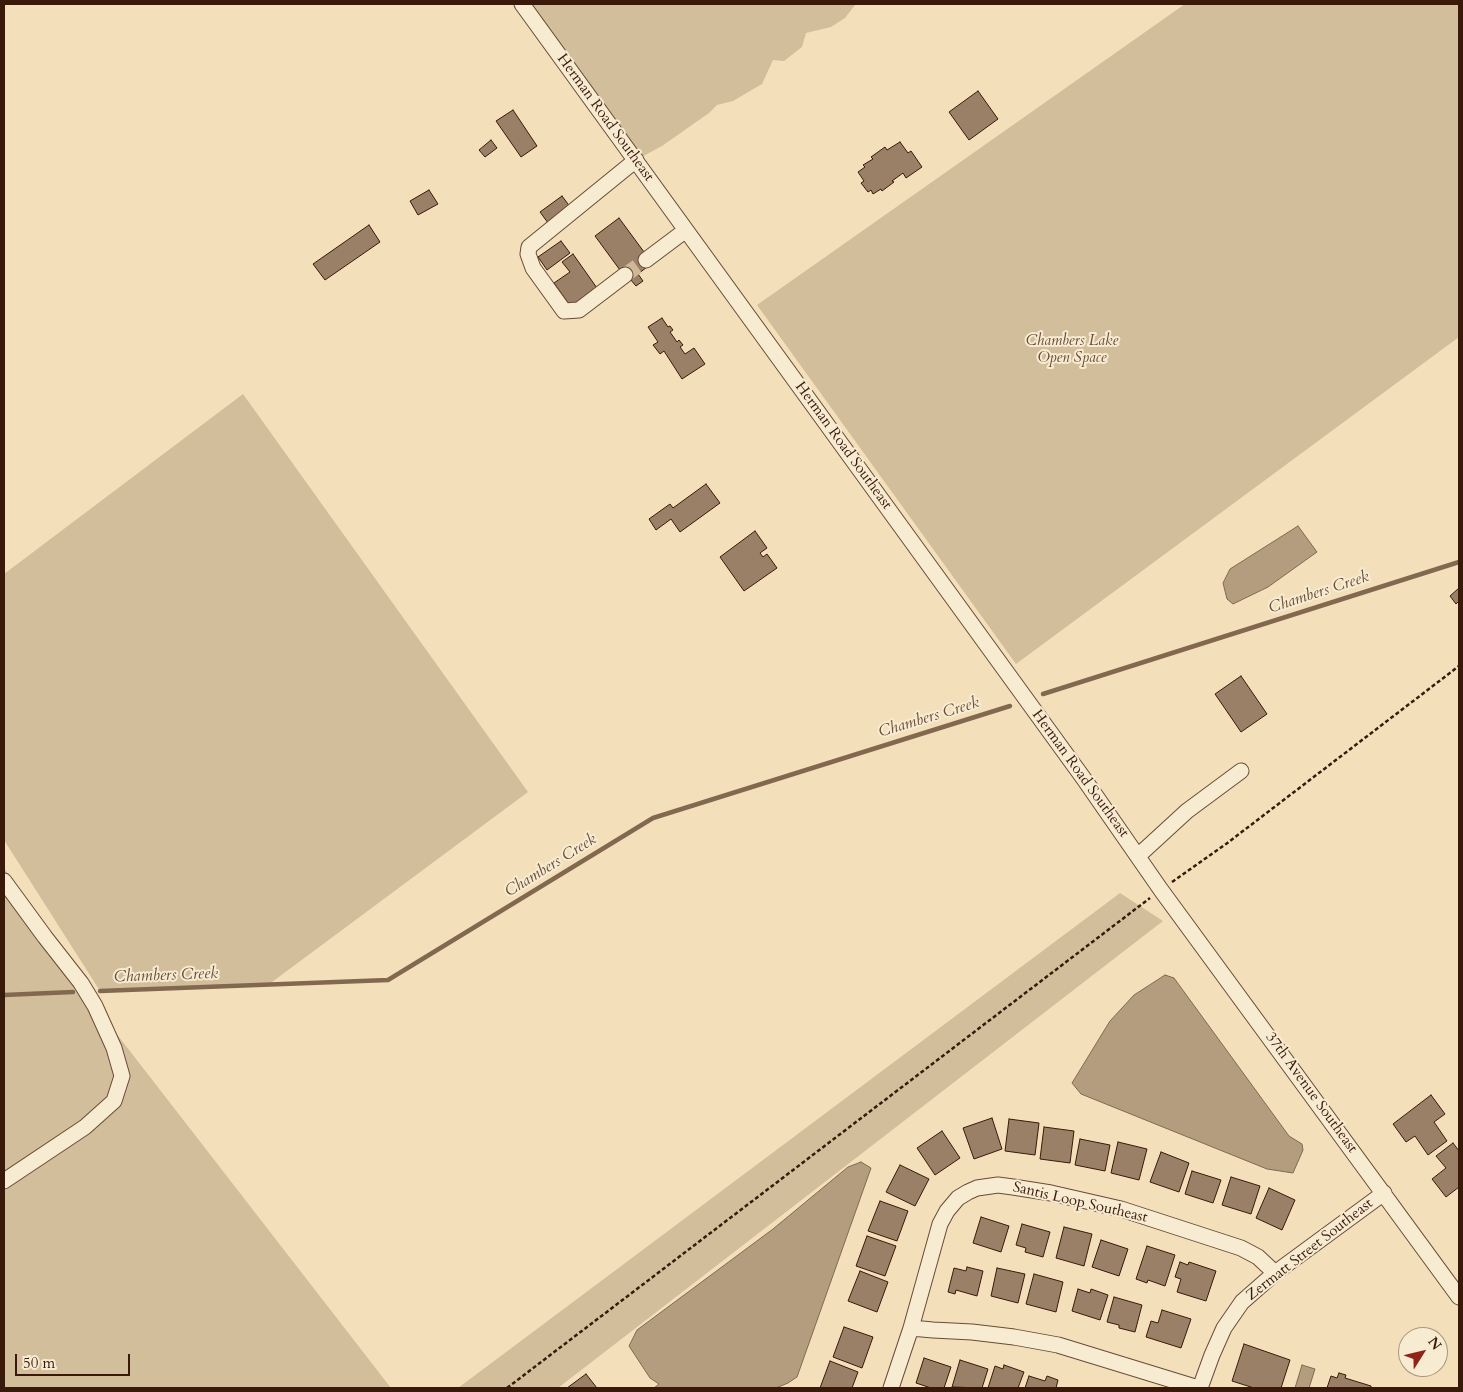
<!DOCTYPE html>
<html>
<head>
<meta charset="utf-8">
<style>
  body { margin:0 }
  #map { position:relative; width:1463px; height:1392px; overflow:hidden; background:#f3e0ba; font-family:Cardo,serif }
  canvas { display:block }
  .frame { position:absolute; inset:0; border:5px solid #39190a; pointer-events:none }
  .north { position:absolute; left:1398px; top:1327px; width:50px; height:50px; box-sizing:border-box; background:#f7ebd2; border:1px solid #ab9782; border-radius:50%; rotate:54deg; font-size:14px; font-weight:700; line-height:20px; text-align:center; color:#39190a }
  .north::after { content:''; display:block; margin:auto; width:18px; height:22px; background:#8f2418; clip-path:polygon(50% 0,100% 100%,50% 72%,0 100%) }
  .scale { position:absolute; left:15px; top:1354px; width:115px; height:22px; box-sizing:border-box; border:2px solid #39190a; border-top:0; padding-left:6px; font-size:15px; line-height:18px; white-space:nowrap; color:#39190a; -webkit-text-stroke:4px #f7ebd2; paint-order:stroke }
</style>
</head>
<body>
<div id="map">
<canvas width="1463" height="1392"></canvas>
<div class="frame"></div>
<div class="north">N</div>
<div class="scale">50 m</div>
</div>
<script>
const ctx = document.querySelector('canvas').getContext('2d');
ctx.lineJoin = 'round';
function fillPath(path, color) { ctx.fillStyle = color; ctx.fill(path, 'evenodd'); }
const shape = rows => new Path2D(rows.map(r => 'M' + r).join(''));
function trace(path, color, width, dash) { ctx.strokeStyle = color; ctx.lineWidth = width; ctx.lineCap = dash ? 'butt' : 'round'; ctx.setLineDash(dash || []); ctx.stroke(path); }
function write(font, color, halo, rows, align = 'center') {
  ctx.font = font + ' Cardo,serif'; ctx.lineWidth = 4; ctx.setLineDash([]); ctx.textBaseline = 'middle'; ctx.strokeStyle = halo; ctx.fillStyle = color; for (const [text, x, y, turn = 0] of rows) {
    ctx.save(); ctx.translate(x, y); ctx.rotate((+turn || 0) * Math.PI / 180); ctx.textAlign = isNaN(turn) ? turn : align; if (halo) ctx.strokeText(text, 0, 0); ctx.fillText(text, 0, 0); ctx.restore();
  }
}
const green = shape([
  [521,4,860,4,855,5,845,18,831,27,806,33,802,47,784,61,773,60,762,84,733,101,717,105,709,113,662,146,636,160],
  [1185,4,1459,4,1459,337,1016,664,757,305],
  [243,394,528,792,268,985,100,991,4,840,4,574],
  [4,868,95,1006,391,1388,4,1388],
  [1120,893,1163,921,558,1388,458,1388]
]);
const water = shape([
  [1298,526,1317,552,1268,587,1233,604,1227,599,1223,583,1230,569,1298,526],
  [1165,975,1174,978,1289,1136,1302,1144,1303,1150,1293,1173,1267,1169,1081,1094,1072,1083,1110,1021,1134,995,1165,975],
  [861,1162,871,1168,797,1377,788,1383,776,1388,654,1388,659,1384,650,1378,629,1346,637,1330,773,1229,848,1167,861,1162],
  [1302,1365,1315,1369,1309,1388,1295,1388,1302,1365]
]);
const stream = shape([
  [1043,694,1459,562],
  [100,991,388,980,653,818,1010,706],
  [4,995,73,992]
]);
const building = shape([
  [978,91,998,119,969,140,949,112,978,91],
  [513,110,537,146,521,157,496,121,513,110],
  [491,140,497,148,485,157,479,150,491,140],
  [900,142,908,153,911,151,922,167,906,178,903,173,892,181,894,182,882,191,881,189,873,194,871,190,868,192,861,183,864,181,858,172,865,167,863,165,873,159,871,157,885,147,887,150,900,142],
  [429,190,438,204,418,215,410,201,429,190],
  [562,196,574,212,551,227,540,212,562,196],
  [619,218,647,256,647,267,638,274,643,281,636,286,630,279,628,281,595,236,619,218],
  [369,225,380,242,325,280,313,264,369,225],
  [561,241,570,253,547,270,538,257,561,241],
  [573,254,597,288,571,307,554,283,570,272,562,262,573,254],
  [662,318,668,327,670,326,673,330,670,332,677,342,679,340,683,345,680,347,685,354,694,348,705,364,682,379,664,351,660,354,653,345,658,342,648,327,662,318],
  [706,484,720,503,680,532,671,519,656,530,649,519,670,504,673,508,706,484],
  [755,531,767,548,760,553,763,557,767,554,777,568,744,591,720,557,755,531],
  [1459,588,1459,601,1456,604,1450,596,1459,588],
  [1241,676,1267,714,1241,732,1215,694,1241,676],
  [1431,1095,1445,1114,1434,1122,1447,1141,1428,1155,1415,1136,1406,1142,1393,1124,1431,1095],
  [992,1118,1002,1149,974,1159,963,1128,992,1118],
  [1009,1119,1039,1123,1035,1155,1005,1151,1009,1119],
  [1044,1127,1074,1131,1070,1163,1040,1159,1044,1127],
  [942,1131,960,1158,935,1175,917,1148,942,1131],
  [1080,1139,1110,1145,1105,1171,1075,1165,1080,1139],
  [1118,1142,1147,1149,1139,1180,1111,1173,1118,1142],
  [1453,1143,1459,1151,1459,1187,1446,1197,1432,1179,1446,1168,1436,1156,1453,1143],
  [1161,1152,1189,1163,1179,1192,1150,1182,1161,1152],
  [900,1165,929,1179,915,1206,886,1192,900,1165],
  [1192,1171,1221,1180,1213,1203,1185,1194,1192,1171],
  [1231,1177,1260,1186,1251,1214,1222,1205,1231,1177],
  [1269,1188,1295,1200,1282,1230,1256,1218,1269,1188],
  [880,1201,908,1211,897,1241,868,1231,880,1201],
  [981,1217,1009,1226,1001,1252,973,1243,981,1217],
  [1022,1224,1050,1232,1043,1257,1025,1252,1026,1248,1016,1245,1022,1224],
  [1064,1227,1092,1234,1084,1266,1056,1258,1064,1227],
  [867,1236,896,1246,885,1276,856,1266,867,1236],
  [1101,1240,1128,1249,1119,1276,1092,1267,1101,1240],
  [1147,1246,1175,1255,1165,1286,1148,1280,1147,1283,1136,1279,1147,1246],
  [1180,1262,1188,1265,1189,1262,1216,1271,1206,1301,1177,1292,1181,1279,1175,1277,1180,1262],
  [967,1267,983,1271,977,1296,956,1290,955,1294,948,1292,954,1268,966,1271,967,1267],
  [997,1268,1025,1274,1018,1303,991,1296,997,1268],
  [860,1271,888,1282,877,1312,848,1301,860,1271],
  [1034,1274,1063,1282,1056,1312,1026,1304,1034,1274],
  [1078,1289,1090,1293,1091,1289,1108,1295,1100,1320,1072,1311,1078,1289],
  [1114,1297,1142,1305,1135,1332,1119,1328,1119,1325,1107,1322,1114,1297],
  [1162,1310,1191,1319,1181,1348,1146,1337,1151,1321,1158,1323,1162,1310],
  [844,1327,873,1337,862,1368,833,1357,844,1327],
  [1244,1344,1290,1360,1281,1388,1254,1388,1232,1381,1244,1344],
  [924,1358,951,1367,944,1388,931,1388,916,1383,924,1358],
  [960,1360,988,1369,982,1388,952,1387,960,1360],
  [830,1361,858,1372,852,1388,820,1388,830,1361],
  [1004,1365,1024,1372,1018,1388,988,1388,995,1366,1003,1369,1004,1365],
  [1339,1373,1346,1375,1345,1378,1371,1386,1371,1388,1327,1388,1331,1376,1337,1378,1339,1373],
  [586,1374,597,1388,567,1388,586,1374],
  [1029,1376,1045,1381,1047,1376,1058,1380,1056,1388,1025,1388,1029,1376]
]);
const minorTunnel = shape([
  [625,275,646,260]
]);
const path = shape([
  [1172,882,1226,844,1459,666],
  [507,1388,1150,898]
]);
const minor = shape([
  [522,4,1084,779,1161,890,1459,1297],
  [646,260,686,230],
  [625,275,579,310,564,311,533,268,528,254,529,247,636,160],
  [1138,856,1187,811,1241,771],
  [4,881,45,937,81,983,95,1006,114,1048,122,1076,114,1101,85,1127,4,1181],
  [911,1328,933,1330,972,1332,1014,1337,1058,1345,1198,1388],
  [891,1388,911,1328,940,1224,947,1211,958,1198,968,1192,977,1188,998,1185,1013,1187,1051,1193,1121,1209,1241,1248,1258,1257,1275,1273],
  [1200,1388,1212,1355,1224,1328,1242,1302,1275,1273,1384,1193]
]);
const streetNames = [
  ["Herman Road Southeast",605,118,54],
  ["Herman Road Southeast",843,446,54],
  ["Herman Road Southeast",1080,774,54],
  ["37th Avenue Southeast",1311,1093,54],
  ["Santis Loop Southeast",1080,1203,13],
  ["Zermatt Street Southeast",1310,1250,-38]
];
const parkNames = [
  ["Chambers Lake",1072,342],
  ["Open Space",1072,359]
];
const waterNames = [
  ["Chambers Creek",1319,593,-18],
  ["Chambers Creek",929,718,-17],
  ["Chambers Creek",551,866,-32],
  ["Chambers Creek",166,976,-2]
];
fillPath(green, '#d3be9c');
fillPath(water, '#b49c7e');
trace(water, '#836850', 1);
trace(stream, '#836850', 4.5);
fillPath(building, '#9a8066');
trace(building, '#39190a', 1);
trace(minorTunnel, '#ceb897', 15, [15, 8]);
trace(minor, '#684b36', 17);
trace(path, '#39190a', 2.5, [4, 2.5]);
trace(minor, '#f7ebd2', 15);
write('15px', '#39190a', '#f7ebd2', streetNames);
write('italic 15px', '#674b36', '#f7ebd2', parkNames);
write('italic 16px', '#6a4d38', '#f7ebd2', waterNames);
</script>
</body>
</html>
